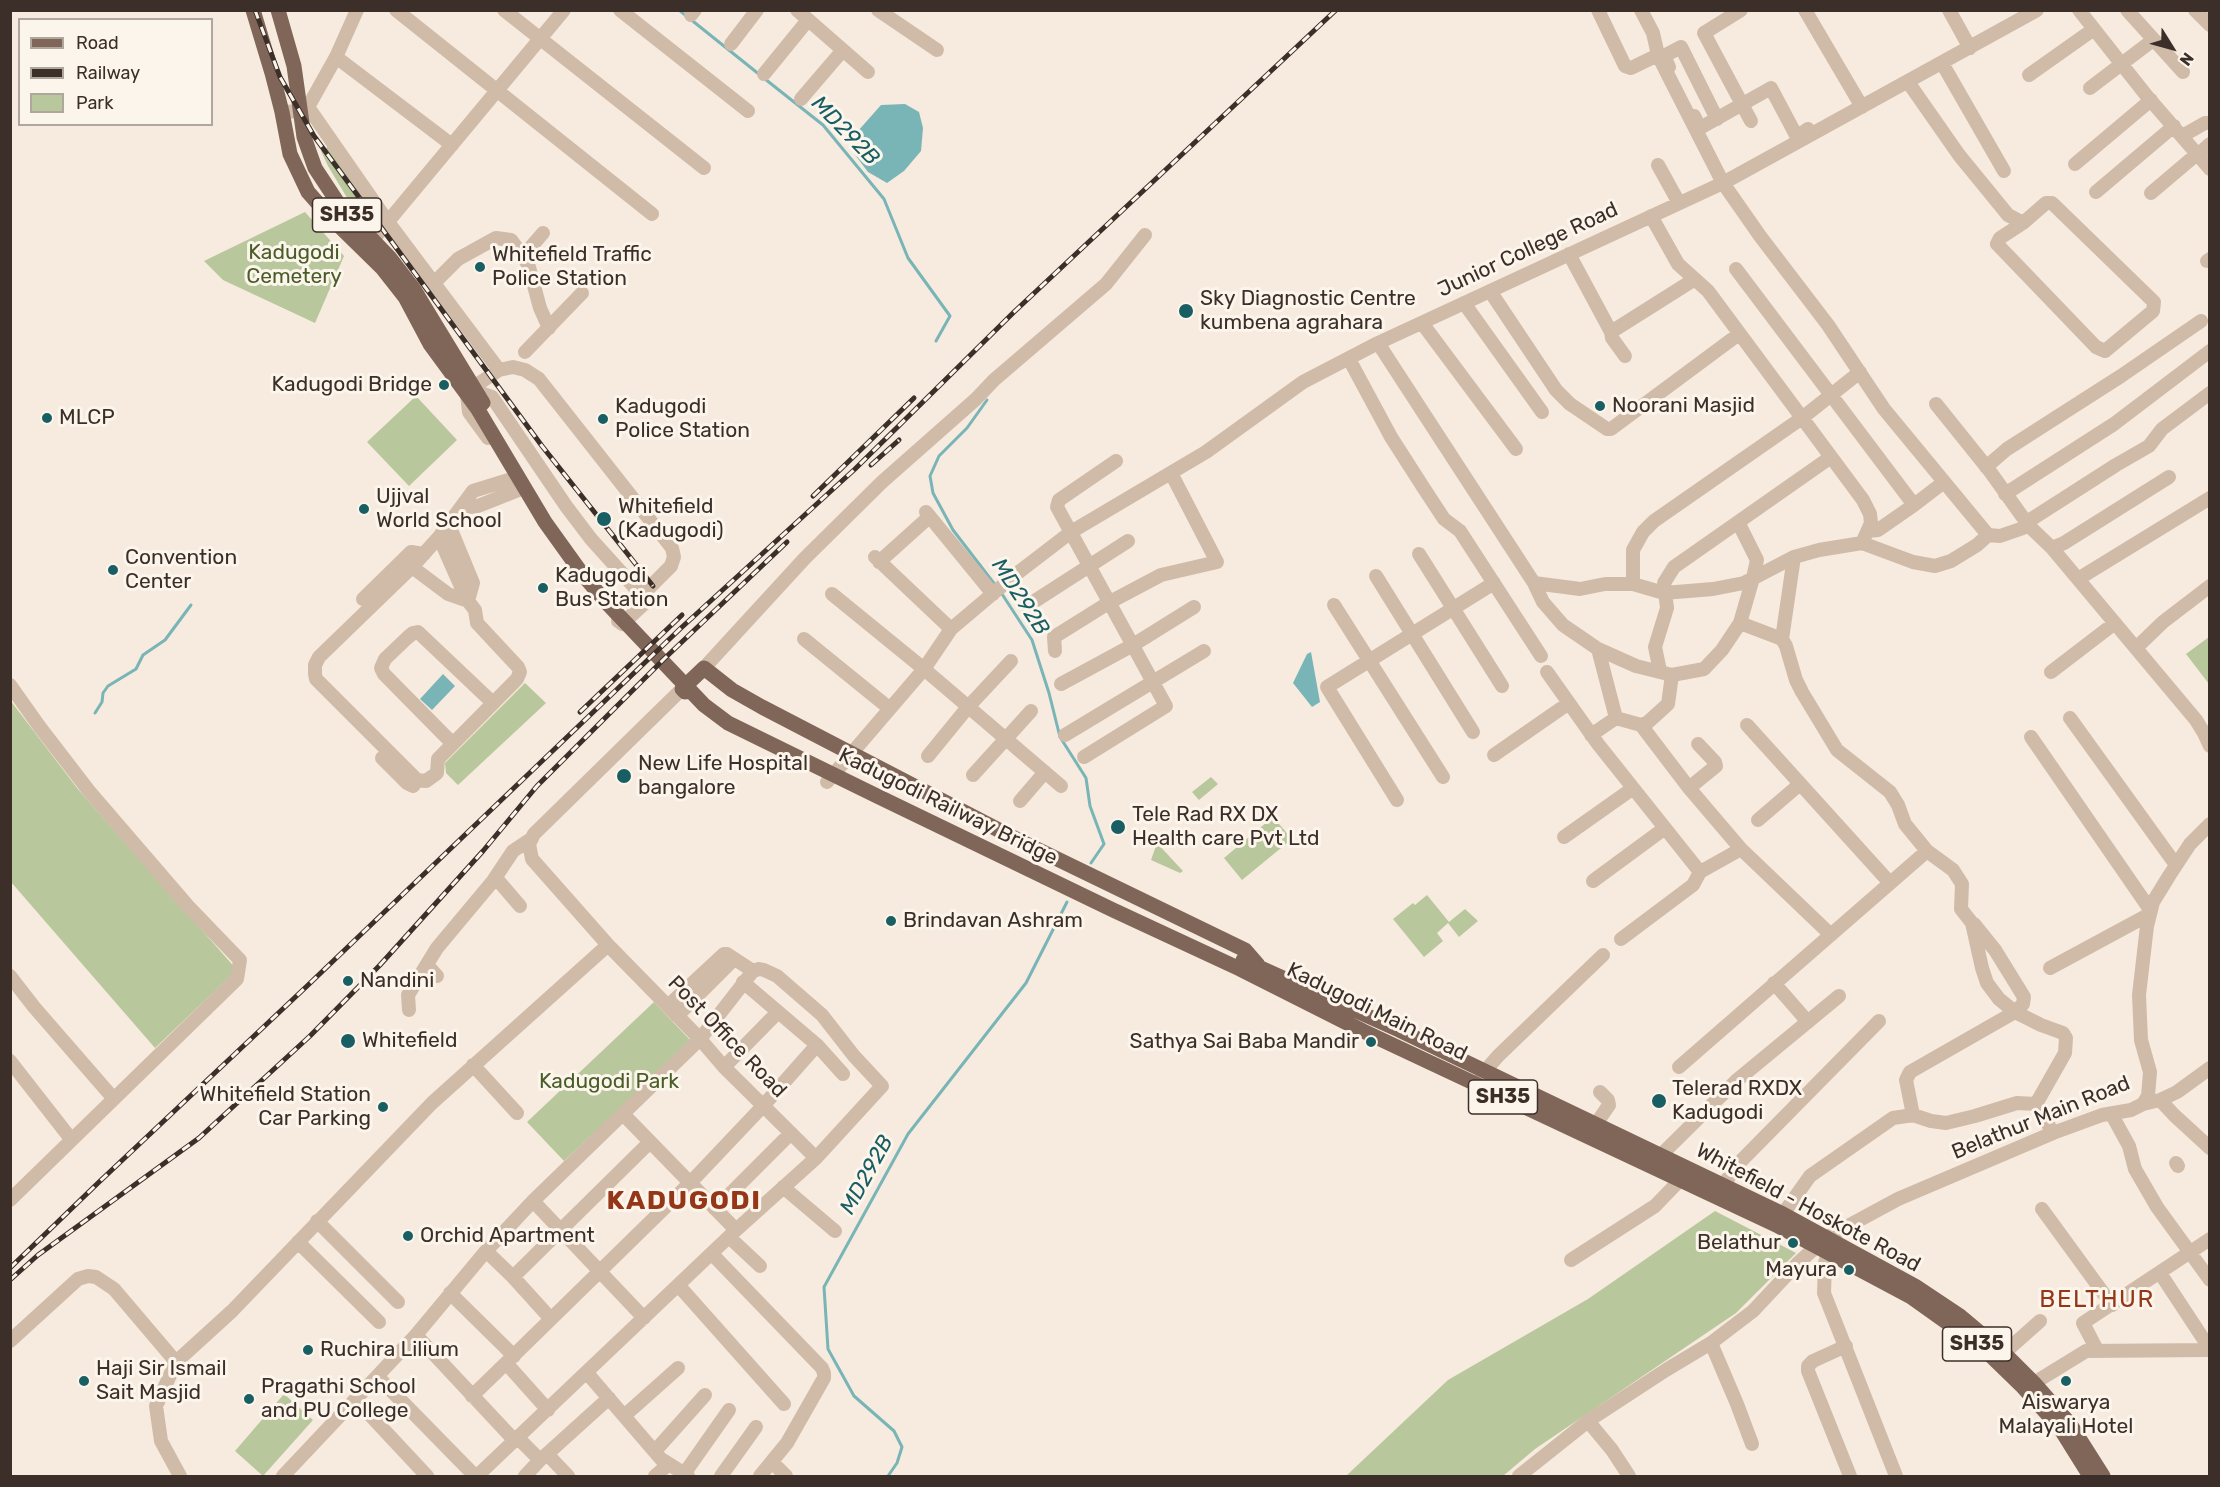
<!DOCTYPE html>
<html>
<head>
<meta charset="utf-8">
<style>
  body { margin:0 }
  #map { position:relative; width:2220px; height:1487px; overflow:hidden; background:#f6ebde; font-family:Rubik,sans-serif }
  canvas { display:block }
  .frame { position:absolute; inset:0; border:12px solid #3c2f29; pointer-events:none }
  .legend { position:absolute; left:18px; top:18px; width:195px; height:108px; box-sizing:border-box; background:#fcf5ec; border:2px solid #afa69e; margin:0; padding:8px 10px; list-style:none; font-size:18px; color:#3c2f29 }
  .legend li { display:flex; align-items:center; gap:12px; height:30px }
  .legend b { width:30px; border:2px solid #afa69e }
  .north { position:absolute; left:2142px; top:18px; width:60px; height:60px; -webkit-text-stroke:4px #fcf5ec; paint-order:stroke; rotate:127deg; font-size:16px; font-weight:700; line-height:24px; text-align:center; color:#3c2f29 }
  .north::after { content:''; display:block; margin:auto; width:21px; height:27px; background:#3c2f29; clip-path:polygon(50% 0,100% 100%,50% 72%,0 100%) }
</style>
</head>
<body>
<div id="map">
<canvas width="2220" height="1487"></canvas>
<div class="frame"></div>
<ul class="legend">
<li><b style="height:8px;background:#806658"></b>Road</li>
<li><b style="height:8px;background:#3c2f29"></b>Railway</li>
<li><b style="height:16px;background:#b8c79c"></b>Park</li>
</ul>
<div class="north">N</div>
</div>
<script>
const ctx = document.querySelector('canvas').getContext('2d');
ctx.lineJoin = 'round';
function fillPath(path, color) { ctx.fillStyle = color; ctx.fill(path, 'evenodd'); }
const shape = rows => new Path2D(rows.map(r => 'M' + r).join(''));
function trace(path, color, width, dash) { ctx.strokeStyle = color; ctx.lineWidth = width; ctx.lineCap = dash ? 'butt' : 'round'; ctx.setLineDash(dash || []); ctx.stroke(path); }
function write(font, color, halo, rows, align = 'center') {
  ctx.font = font + ' Rubik,sans-serif'; ctx.lineWidth = 6; ctx.setLineDash([]); ctx.textBaseline = 'middle'; ctx.strokeStyle = halo; ctx.fillStyle = color; for (const [text, x, y, turn = 0] of rows) {
    ctx.save(); ctx.translate(x, y); ctx.rotate((+turn || 0) * Math.PI / 180); ctx.textAlign = isNaN(turn) ? turn : align; if (halo) ctx.strokeText(text, 0, 0); ctx.fillText(text, 0, 0); ctx.restore();
  }
}
const green = shape([
  [331,145,376,210,366,218,359,214,352,206,328,166,321,151],
  [305,212,344,256,315,323,223,280,204,261],
  [416,396,457,440,409,486,367,442],
  [2209,637,2209,684,2186,654],
  [525,683,546,703,458,785,446,773,445,763],
  [10,700,77,788,237,970,155,1048,11,882],
  [1211,777,1218,784,1199,800,1192,792],
  [1273,817,1292,839,1242,880,1224,858],
  [1157,843,1183,871,1180,873,1151,860],
  [1427,895,1449,922,1465,909,1478,921,1459,937,1448,923,1437,933,1443,941,1424,957,1393,919,1413,903,1415,905],
  [654,1002,691,1041,564,1161,527,1122],
  [1715,1211,1796,1253,1736,1313,1535,1449,1503,1476,1346,1476,1448,1380,1588,1299],
  [284,1394,313,1420,263,1476,235,1451]
]);
const water = shape([
  [905,104,919,112,923,128,921,151,904,171,887,183,868,172,853,152,850,140,881,105],
  [1311,652,1320,702,1312,707,1293,683,1307,654],
  [443,674,455,686,432,710,420,699]
]);
const stream = shape([
  [679,10,760,75],
  [765,79,823,125,884,199,908,258,950,316,936,341],
  [987,400,967,428,939,456,930,476,933,493,953,530,996,586],
  [1000,591,1032,640,1049,693,1060,737,1086,778,1090,806,1104,844,1091,863],
  [95,713,102,702,103,693,108,686,136,669,143,655,165,640,191,605],
  [888,1476,897,1463,902,1447,894,1431,854,1396,828,1349,824,1287,908,1134,1026,983,1067,902]
]);
const minor = shape([
  [396,10,652,214],
  [504,10,704,168],
  [620,10,748,111],
  [797,10,868,72],
  [878,10,937,50],
  [1598,10,1625,66,1631,68,1658,55],
  [1641,10,1653,33,1658,55,1668,75,1723,183,1760,236,1828,325,1884,409,1988,535,2000,536,2029,526],
  [1741,10,1704,33,1751,121],
  [1805,10,1862,107],
  [1949,10,1970,48],
  [2079,10,2146,95,2210,169],
  [2127,10,2183,72],
  [2195,10,2210,25],
  [691,15,695,10],
  [731,44,757,10],
  [336,57,452,145],
  [1942,63,2004,171],
  [1669,67,1664,56,1681,47,1717,119],
  [764,74,808,20],
  [2029,75,2094,29],
  [1908,82,1959,155,2008,215,2023,223,2046,203,2052,203,2154,302,2153,311,2105,351,2096,347,1997,244,2000,238,2023,223],
  [2090,88,2153,40],
  [801,99,843,50],
  [308,107,388,222,499,370],
  [282,112,302,111,308,107,336,57,357,10],
  [1694,116,1700,128,1771,88,1797,137,1808,129],
  [2182,136,2205,123,2210,123],
  [2198,155,2210,144],
  [2075,164,2151,100],
  [1658,165,1679,203],
  [2096,192,2174,126],
  [2151,193,2197,154],
  [1651,216,1678,264,1708,291,1863,500,1870,514,1871,523,1862,543],
  [543,233,523,256,529,267,540,308,549,328],
  [366,248,564,10],
  [1569,254,1611,332,1612,338,1625,356],
  [2207,261,2210,259],
  [1736,269,1914,505,1944,482],
  [413,288,434,283,458,259,496,238,511,240,523,256],
  [1490,291,1556,390,1570,404,1607,429,1611,429,1739,334],
  [1464,303,1542,412],
  [1422,323,1516,449],
  [1611,332,1695,279],
  [1378,343,1534,583,1580,589,1605,584,1633,584,1664,593,1713,589,1744,583,1794,557,1819,550,1862,543,1913,562,1935,566,1951,561,1977,545,1988,535],
  [525,352,582,293],
  [1349,359,1391,437,1423,487,1444,519,1460,531,1541,656],
  [475,386,499,370,513,367,525,370,539,379,672,548,674,557,671,566,642,595],
  [476,391,492,397,566,506,591,539,647,601,622,624,618,621],
  [467,394,469,412,488,438],
  [1936,404,1989,470,2029,526,2052,548,2196,720,2204,733,2210,746],
  [1986,467,2007,449,2121,376,2201,321],
  [2005,494,2114,424,2210,351],
  [461,508,478,506,521,489],
  [926,512,993,594],
  [2027,522,2116,465,2149,446,2162,429,2210,393],
  [449,525,473,583,468,601],
  [1868,531,1878,530,1914,505],
  [439,537,462,589],
  [2052,548,2064,543,2169,477],
  [1419,554,1502,686],
  [875,557,951,629],
  [879,562,929,517],
  [412,567,448,594,468,601,475,610,477,623,518,667,520,672,517,679,438,759,437,773,426,781,417,780,316,679,315,674,315,665,319,657,412,567],
  [412,567,439,537,473,491,515,478],
  [1376,576,1473,732],
  [2078,579,2210,498],
  [1534,583,1543,602,1563,625,1598,649,1636,666,1672,675,1704,669,1722,650,1740,623,1753,578,1757,560,1738,522],
  [1633,584,1633,550,1643,532,1654,521,1802,418,1860,372],
  [832,594,924,669,1061,786],
  [363,599,411,552,424,554],
  [1334,605,1443,777],
  [1027,606,1128,541],
  [1740,623,1782,639,1786,646,1796,680,1802,692,1837,750,1890,792,1898,805,1905,824,1927,851,1953,870,1962,884,1961,909,1972,923,1982,968,1987,983,1999,999,2015,1012,1910,1072,1906,1080,1913,1115],
  [804,639,889,708],
  [1782,639,1794,557],
  [2136,648,2163,622,2210,586],
  [1598,649,1616,718],
  [1055,651,1054,637,1110,602,1161,575,1217,562,1171,473],
  [704,668,805,558,882,482,976,399,994,380,1106,284,1145,235],
  [1660,671,1655,647,1667,608,1664,583,1674,567,1831,457],
  [1547,672,1598,744,1700,872,1741,849],
  [2051,672,2115,623],
  [1061,684,1133,645,1194,607],
  [10,685,39,726,89,791,188,906,240,960,237,979,10,1200],
  [2070,718,2176,865],
  [1641,725,1689,788,1741,849,1831,935],
  [1747,725,1890,883],
  [1065,735,1204,651],
  [1591,735,1616,718,1641,725,1647,723,1668,704,1672,675],
  [2031,737,2151,911],
  [453,744,384,674,381,668,385,659,407,638,413,633,418,632,493,703],
  [1494,755,1569,703],
  [928,756,968,707,1011,661],
  [1084,757,1166,706,1057,507,1059,500,1116,461],
  [382,758,407,783,413,786,417,780],
  [973,775,1031,711],
  [827,782,924,669,951,629,1015,575,1071,532,1206,452,1303,382,1378,343,1723,183,2037,10],
  [1689,788,1716,766,1715,762,1698,744],
  [1397,800,1327,687,1494,583],
  [1020,801,1045,772],
  [1758,820,1800,784],
  [1564,837,1632,789],
  [496,878,520,906],
  [1593,881,1665,828],
  [1974,924,1995,950,2024,997,2023,1004,2015,1012,2041,1025,2063,1033,2066,1038,2065,1053,2036,1104,2053,1133],
  [1621,939,1693,885,1700,872],
  [608,945,700,1039,724,1067,816,1158],
  [427,965,437,976],
  [2050,968,2150,914],
  [10,976,34,1007,114,1099],
  [1774,983,1808,1022],
  [668,1006,724,954,727,954,753,971],
  [409,1010,408,995,437,948,493,881,513,851,531,839],
  [677,1016,734,959],
  [817,1045,843,1074],
  [10,1061,71,1139],
  [473,1065,517,1113],
  [724,1067,778,1012],
  [1679,1067,1927,851],
  [1481,1079,1485,1071,1498,1056,1603,955],
  [2160,1100,2174,1115,2210,1148],
  [2143,1104,2160,1100,2177,1092,2210,1068],
  [623,1114,736,1230],
  [2112,1115,2129,1146,2135,1169,2157,1207,2210,1280],
  [1596,1124,1609,1105,1608,1100,1600,1092],
  [1661,1155,1736,1081,1839,996],
  [2176,1163,2178,1166],
  [1723,1185,1741,1161,1879,1021],
  [783,1187,835,1231],
  [533,1201,644,1318],
  [715,1209,791,1133],
  [2042,1209,2112,1305],
  [1783,1214,1810,1176,1893,1118,1913,1115,1931,1121,1946,1123,1975,1116,2017,1103,2036,1104],
  [317,1221,398,1302],
  [729,1237,760,1266],
  [298,1242,379,1322],
  [486,1251,513,1277],
  [712,1254,822,1368,824,1373,824,1378,787,1443,760,1476],
  [1828,1254,1825,1263,1824,1293,1896,1476],
  [1571,1260,1655,1206,1680,1180],
  [2160,1273,2210,1349],
  [679,1286,784,1404],
  [450,1293,514,1356],
  [551,1319,513,1277,650,1142],
  [416,1335,515,1441],
  [10,1341,78,1279,88,1276,96,1277,114,1289,176,1362],
  [1711,1343,1737,1404,1752,1444],
  [1846,1346,1813,1361,1808,1366,1808,1371,1850,1476],
  [2097,1350,2083,1323,2210,1239],
  [2004,1353,2040,1321],
  [587,1373,661,1459,688,1476],
  [378,1377,475,1476],
  [2034,1383,2086,1351,2210,1350],
  [472,1396,506,1363],
  [356,1400,427,1476],
  [548,1410,506,1363,690,1183,763,1106,817,1045,743,982],
  [624,1416,678,1368],
  [1588,1421,1612,1450,1629,1476],
  [518,1438,540,1460,547,1454,568,1476],
  [655,1451,705,1395],
  [547,1454,609,1398],
  [773,1463,786,1476],
  [684,1474,729,1410],
  [180,1476,161,1441,156,1406,176,1362,232,1311,432,1103,608,945,532,859,529,844,534,834,682,689],
  [283,1476,416,1335,486,1251,533,1201,700,1039,753,971,759,969,764,970,777,976,822,1015,854,1056,882,1086,816,1158,736,1230,477,1476],
  [525,1476,540,1460],
  [655,1476,669,1464],
  [721,1476,756,1427],
  [1519,1476,1588,1421,1666,1370,1711,1343,1753,1311,1798,1263,1826,1238,1898,1199,2053,1133,2102,1115,2131,1110,2143,1104,2148,1096,2150,1072,2141,1040,2139,995,2147,926,2153,902,2169,876,2190,844,2210,824]
]);
const major = shape([
  [253,10,272,73,282,112,290,154,308,192,331,218,383,269,405,297,430,344,477,408,545,522,583,575,606,602,704,705,728,723,877,796,1113,910,1240,969,1363,1031,1776,1225,1911,1297,1984,1349,2021,1385,2060,1428,2090,1476],
  [278,10,294,66,304,137,315,168,340,206,390,258,413,288,483,403],
  [685,692,682,689,704,668,732,690,762,707,1016,839,1245,950,1258,965],
  [1243,960,1399,1030,1783,1214,1915,1286,1960,1316,2004,1353,2034,1383,2070,1424,2103,1476]
]);
const rail = shape([
  [255,10,280,77,314,136,542,446,653,586],
  [871,465,899,440],
  [813,496,914,398],
  [580,712,682,615],
  [10,1268,98,1183,306,987,681,628,855,469,1014,312,1336,10],
  [10,1280,38,1255,199,1138,310,1036,380,965,483,851,537,786,665,658,787,542]
]);
const markers = [
  [480,267,6,"#195e63"],
  [1186,311,8,"#195e63"],
  [444,385,6,"#195e63"],
  [1600,406,6,"#195e63"],
  [47,418,6,"#195e63"],
  [603,419,6,"#195e63"],
  [364,509,6,"#195e63"],
  [604,519,8,"#195e63"],
  [113,570,6,"#195e63"],
  [543,588,6,"#195e63"],
  [624,776,8,"#195e63"],
  [1118,827,8,"#195e63"],
  [891,921,6,"#195e63"],
  [348,981,6,"#195e63"],
  [348,1041,8,"#195e63"],
  [1371,1042,6,"#195e63"],
  [1659,1101,8,"#195e63"],
  [383,1107,6,"#195e63"],
  [408,1236,6,"#195e63"],
  [1793,1243,6,"#195e63"],
  [1849,1270,6,"#195e63"],
  [308,1350,6,"#195e63"],
  [84,1381,6,"#195e63"],
  [2066,1381,6,"#195e63"],
  [249,1399,6,"#195e63"]
];
const shields = [
  [347,215,69],
  [1503,1097,69],
  [1977,1344,69]
];
const shieldNames = [
  ["SH35",347,215],
  ["SH35",1503,1097],
  ["SH35",1977,1344]
];
const streetNames = [
  ["Junior College Road",1528,250,-25],
  ["Kadugodi Railway Bridge",948,807,26],
  ["Kadugodi Main Road",1377,1012,26],
  ["Post Office Road",727,1037,46],
  ["Belathur Main Road",2041,1118,-22],
  ["Whitefield - Hoskote Road",1808,1208,28]
];
const parkNames = [
  ["Kadugodi",294,253],
  ["Cemetery",294,277],
  ["Kadugodi Park",609,1082]
];
const poiNames = [
  ["Whitefield Traffic",492,255],
  ["Police Station",492,279],
  ["Sky Diagnostic Centre",1200,299],
  ["kumbena agrahara",1200,323],
  ["Kadugodi Bridge",432,385,"right"],
  ["Noorani Masjid",1612,406],
  ["Kadugodi",615,407],
  ["Police Station",615,431],
  ["MLCP",59,418],
  ["Ujjval",376,497],
  ["World School",376,521],
  ["Whitefield",618,507],
  ["(Kadugodi)",618,531],
  ["Convention",125,558],
  ["Center",125,582],
  ["Kadugodi",555,576],
  ["Bus Station",555,600],
  ["New Life Hospital",638,764],
  ["bangalore",638,788],
  ["Tele Rad RX DX",1132,815],
  ["Health care Pvt Ltd",1132,839],
  ["Brindavan Ashram",903,921],
  ["Nandini",360,981],
  ["Whitefield",362,1041],
  ["Sathya Sai Baba Mandir",1359,1042,"right"],
  ["Telerad RXDX",1672,1089],
  ["Kadugodi",1672,1113],
  ["Whitefield Station",371,1095,"right"],
  ["Car Parking",371,1119,"right"],
  ["Orchid Apartment",420,1236],
  ["Belathur",1781,1243,"right"],
  ["Mayura",1837,1270,"right"],
  ["Ruchira Lilium",320,1350],
  ["Haji Sir Ismail",96,1369],
  ["Sait Masjid",96,1393],
  ["Pragathi School",261,1387],
  ["and PU College",261,1411],
  ["Aiswarya",2066,1403,"center"],
  ["Malayali Hotel",2066,1427,"center"]
];
const waterNames = [
  ["MD292B",845,131,46],
  ["MD292B",1020,597,57],
  ["MD292B",867,1175,-61]
];
const quarterNames = [
  ["BELTHUR",2097,1300]
];
const districtNames = [
  ["KADUGODI",684,1201]
];
fillPath(green, '#b8c79c');
fillPath(water, '#79b4b7');
trace(stream, '#79b4b7', 3);
trace(minor, '#d0bba8', 14);
trace(major, '#806658', 15);
trace(rail, '#3c2f29', 5);
trace(rail, '#fcf5ec', 3, [9]);
for (const [x, y, r, color] of markers) { const dot = new Path2D(); dot.arc(x, y, r, 0, 2 * Math.PI); ctx.fillStyle = color; ctx.fill(dot); trace(dot, '#fcf5ec', 2); }
for (const [x, y, w] of shields) { const box = new Path2D(); box.roundRect(x - w / 2, y - 17, w, 34, 4.5); ctx.fillStyle = '#fcf5ec'; ctx.fill(box); trace(box, '#3c2f29', 1.5); }
write('bold 20px', '#3c2f29', null, shieldNames);
write('21px', '#3c2f29', '#fcf5ec', streetNames);
write('21px', '#4a5d29', '#fcf5ec', parkNames);
write('21px', '#3c2f29', '#fcf5ec', poiNames, 'left');
write('italic 22px', '#195e63', '#fcf5ec', waterNames);
ctx.letterSpacing = '1.5px';
write('24px', '#953618', '#fcf5ec', quarterNames);
ctx.letterSpacing = '0px';
ctx.letterSpacing = '1.5px';
write('bold 27px', '#953618', '#fcf5ec', districtNames);
ctx.letterSpacing = '0px';
</script>
</body>
</html>
